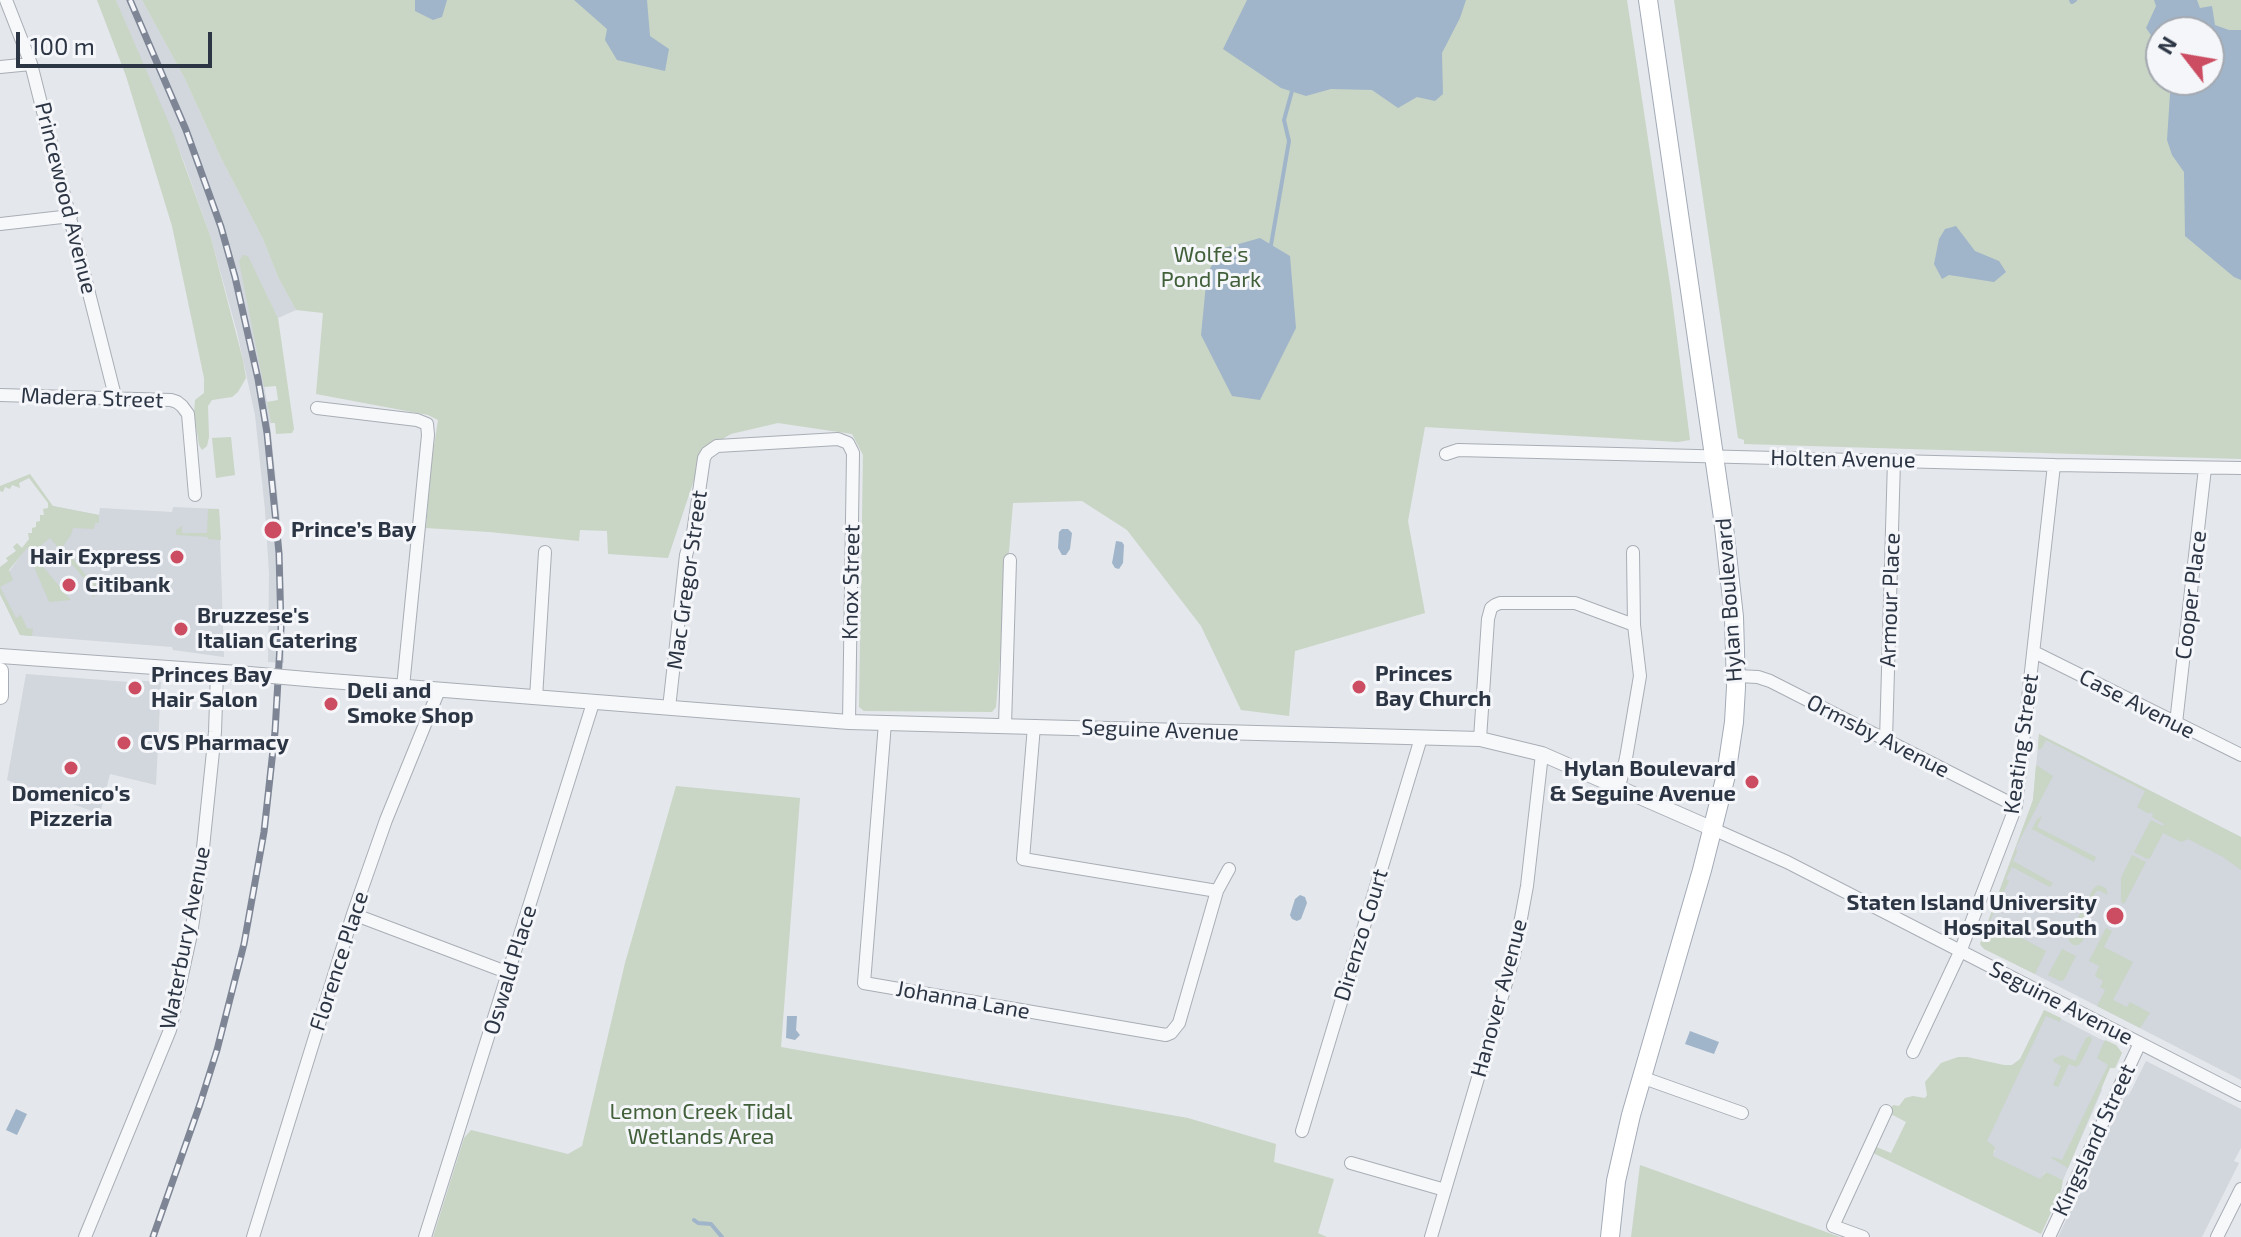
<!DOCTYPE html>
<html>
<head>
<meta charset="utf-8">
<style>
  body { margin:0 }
  #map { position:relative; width:2241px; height:1237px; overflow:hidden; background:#e4e7eb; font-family:"Exo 2",sans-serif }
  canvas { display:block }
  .north { position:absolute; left:2145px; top:16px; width:80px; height:80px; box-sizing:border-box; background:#f4f6f9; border:2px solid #a4a9b1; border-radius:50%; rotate:301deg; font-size:22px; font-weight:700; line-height:32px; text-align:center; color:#2c3544 }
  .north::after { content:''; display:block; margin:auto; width:28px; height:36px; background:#cc4d62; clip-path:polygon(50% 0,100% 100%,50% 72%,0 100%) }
  .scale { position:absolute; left:16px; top:32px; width:196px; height:36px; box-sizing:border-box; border:4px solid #2c3544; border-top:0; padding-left:10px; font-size:24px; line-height:28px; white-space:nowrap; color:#2c3544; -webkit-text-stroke:6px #f4f6f9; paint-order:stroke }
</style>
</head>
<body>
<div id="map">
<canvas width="2241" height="1237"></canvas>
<div class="north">N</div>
<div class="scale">100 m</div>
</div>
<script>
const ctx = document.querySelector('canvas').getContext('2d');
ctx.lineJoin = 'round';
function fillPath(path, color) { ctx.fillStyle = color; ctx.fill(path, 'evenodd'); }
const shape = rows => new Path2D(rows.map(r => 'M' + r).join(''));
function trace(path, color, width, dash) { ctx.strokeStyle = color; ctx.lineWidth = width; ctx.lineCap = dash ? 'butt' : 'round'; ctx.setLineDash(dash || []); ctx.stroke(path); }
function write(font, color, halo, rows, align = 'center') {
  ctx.font = font + ' "Exo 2",sans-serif'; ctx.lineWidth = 6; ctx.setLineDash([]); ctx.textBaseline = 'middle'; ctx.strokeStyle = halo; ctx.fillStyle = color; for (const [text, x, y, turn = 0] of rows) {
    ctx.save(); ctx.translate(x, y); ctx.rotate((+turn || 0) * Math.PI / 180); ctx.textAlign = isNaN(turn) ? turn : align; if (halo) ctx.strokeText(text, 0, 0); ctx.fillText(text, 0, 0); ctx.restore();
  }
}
const built = shape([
  [116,0,142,0,185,79,220,156,263,239,278,277,296,310,278,318,248,257,253,327,271,423,270,424,280,518,283,568,284,663,268,662,269,573,265,510,255,415,237,332,211,238,184,162],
  [53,506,99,515,100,508,172,512,173,507,219,509,224,657,173,650,172,647,20,635,0,594,0,584,27,547],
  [26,674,128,682,131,680,161,682,156,785,110,774,100,814,7,780],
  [2039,734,2241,837,2241,1080,1982,947,1981,940,2033,800],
  [2044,1010,2100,1039,2116,1045,2122,1053,2115,1068,2110,1068,2101,1087,2102,1090,2063,1180,2045,1172,2040,1180,1992,1156,1995,1151,1986,1141,2024,1062],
  [2146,1061,2241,1109,2241,1148,2234,1161,2239,1163,2202,1237,2058,1237,2126,1094,2129,1095]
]);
const green = shape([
  [97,0,116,0,171,128,211,238,243,360,246,378,238,392,232,397,212,400,208,406,209,437,207,446,202,450,199,445,194,414,195,400,204,393,204,378,172,226,126,76],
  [142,0,1627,0,1671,291,1690,440,1678,442,1425,427,1408,521,1425,613,1295,651,1289,716,1241,710,1201,626,1127,530,1082,501,1013,503,996,707,992,712,864,711,859,707,863,455,852,434,778,423,731,434,704,450,668,558,608,554,607,531,580,530,579,541,489,532,426,528,431,465,438,420,428,415,316,394,323,313,296,310,278,277,263,239,220,156,185,79],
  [1674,0,2241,0,2241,459,1744,444,1744,440,1738,438],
  [2161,32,2209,32,2209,80,2161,80],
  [243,255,248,256,278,318,294,429,292,433,276,434,275,423,271,423,267,402,278,400,276,386,264,387,239,261],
  [231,437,235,475,216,478,212,438],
  [30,474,53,506,99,515,99,523,95,523,94,529,73,528,71,535,63,546,91,582,98,579,95,596,92,597,93,589,50,538,32,553,27,548,9,570,13,580,0,587,16,618,21,615,27,628,33,629,32,636,20,635,0,594,0,567,8,561,6,558,16,551,13,547,17,543,22,548,29,539,28,533,32,533,32,528,36,527,36,522,40,521,40,515,44,515,43,509,48,508,48,503,29,478,19,483,20,488,12,485,10,489,5,487,3,492,0,491,0,486],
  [208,509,219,509,221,540,208,539,208,537,176,535,176,530,182,526,182,533,207,533],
  [34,556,71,600,49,602,35,569],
  [2039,734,2241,837,2241,870,2223,857,2188,839,2181,842,2163,833,2150,858,2147,859,2134,852,2151,820,2163,826,2164,824,2152,817,2153,814,2150,812,2149,814,2137,807,2145,791,2046,740,2042,748,2038,750],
  [2036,765,2053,776,2016,847,2017,852,2013,861,2053,883,2050,887,2012,867,2006,879,2009,881,1990,921,2046,951,2035,974,1984,949,1980,944,2033,800],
  [676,786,800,798,781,1047,1188,1118,1276,1144,1274,1162,1334,1179,1318,1233,1327,1237,433,1237,464,1138,471,1130,568,1154,582,1146,625,963],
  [2042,816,2037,827,2096,857,2094,862,2032,829,2037,819],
  [2132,855,2146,862,2124,904,2121,902,2121,878],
  [2098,885,2106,888,2108,895,2098,890,2095,893,2084,916,2093,922,2082,942,2078,945,2073,945,2069,941,2069,935,2093,889],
  [2106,928,2112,931,2104,947,2133,962,2113,1000,2127,1007,2130,1002,2150,1013,2140,1028,2097,1006,2105,990,2100,987,2103,981,2095,976,2099,966,2089,961],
  [2062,949,2076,956,2064,980,2060,981,2048,975],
  [2044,1010,2061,1018,2060,1022,2046,1016,1987,1141,1995,1147,1993,1156,2040,1179,2046,1172,2063,1180,2061,1191,2041,1234,1871,1152,1874,1146,1891,1153,1906,1122,1889,1113,1893,1105,1899,1106,1905,1098,1913,1096,1925,1098,1927,1095,1925,1082,1941,1063,1958,1057,1967,1057,2004,1065,2012,1065,2020,1059],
  [2090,1036,2092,1040,2080,1064,2076,1067,2069,1064,2058,1087,2053,1085,2061,1066,2054,1062,2053,1059,2062,1055,2075,1061,2086,1038],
  [2105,1040,2116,1045,2122,1053,2115,1068,2110,1068,2068,1168,2051,1158,2053,1157,2062,1160,2108,1065,2097,1058],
  [1640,1165,1840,1237,1631,1237]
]);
const water = shape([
  [415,0,447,0,442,17,433,20,415,11],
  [574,0,647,0,650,36,669,49,665,71,617,60,605,40,607,29],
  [1247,0,1466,0,1460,18,1442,53,1443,94,1435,101,1417,97,1398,108,1372,90,1331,89,1306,96,1281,88,1223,49],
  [2154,0,2197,0,2200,8,2212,6,2215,25,2229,30,2241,30,2241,280,2234,277,2185,236,2184,172,2172,155,2167,140,2170,94,2176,80,2209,80,2209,32,2161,32,2161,36,2153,38,2146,28,2156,6],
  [1956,226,1975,251,1999,261,2006,272,1994,282,1949,275,1942,279,1934,264,1939,239,1945,229],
  [1260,238,1290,256,1296,328,1260,400,1232,396,1201,335,1207,274,1221,249],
  [1062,529,1068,529,1072,533,1070,549,1066,555,1062,555,1058,548,1059,532],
  [1116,541,1122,542,1124,545,1123,563,1119,569,1115,568,1112,563],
  [1300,895,1305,897,1307,903,1301,919,1297,921,1292,919,1290,915,1295,899],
  [787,1016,797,1016,796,1030,800,1035,795,1040,786,1038],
  [1690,1031,1719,1042,1714,1054,1685,1044],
  [16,1109,27,1114,17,1135,6,1130]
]);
const stream = shape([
  [2071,0,2072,2,2075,0],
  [1271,245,1289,141,1284,120,1292,91],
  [694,1220,698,1223,711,1224,722,1237]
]);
const minor = shape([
  [6,0,31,64,116,400],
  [0,67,31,64],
  [0,224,71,216],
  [0,395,171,400,177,402,182,406,188,414,195,495],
  [317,408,417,420,427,424,428,435,403,687],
  [1446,454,1458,450,2054,465,2241,468],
  [2034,652,2241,755],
  [1737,676,1758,677,1770,681,2016,806],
  [536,698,545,552],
  [669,708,686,555,693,533,704,458,707,453,717,446,838,439,848,443,853,453,849,722],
  [885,723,864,983,1166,1035,1171,1033,1179,1023,1217,891,1229,869],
  [2176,723,2205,468],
  [1005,725,1010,560],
  [1034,726,1023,859,1217,891],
  [1480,739,1488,619,1491,608,1495,605,1500,603,1575,603,1634,625],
  [1886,740,1894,460],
  [1619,787,1626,758,1640,676,1634,625,1633,552],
  [1713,829,1787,862,2241,1095],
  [353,914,509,973],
  [1913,1052,1960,952,2016,806,2054,465],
  [1641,1077,1742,1113],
  [1302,1131,1421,738],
  [1351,1163,1445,1190],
  [85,1237,170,1030,191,934,201,867,215,732,217,672],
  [253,1237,353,914,386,820,439,690],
  [425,1237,593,703],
  [1431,1237,1514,956,1527,886,1542,754],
  [1863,1237,1833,1226,1886,1111],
  [2049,1237,2140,1043],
  [2217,1237,2241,1189]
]);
const tertiary = shape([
  [0,656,238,673],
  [318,680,849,722,1480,739,1542,754,1713,829]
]);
const secondary = shape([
  [0,671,0,696]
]);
const primary = shape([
  [1610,1237,1616,1181,1631,1115,1702,870,1726,775,1734,722,1736,687,1734,617,1723,518,1648,0]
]);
const rail = shape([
  [130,0,186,130,221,227,235,277,258,379,267,433,279,553,281,628,275,732,264,832,244,944,217,1050,200,1104,153,1237]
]);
const tertiaryBridge = shape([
  [238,673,318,680]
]);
const markers = [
  [273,530,10,"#cc4d62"],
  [177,557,8,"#cc4d62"],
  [69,585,8,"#cc4d62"],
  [181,629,8,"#cc4d62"],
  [1359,687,8,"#cc4d62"],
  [135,688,8,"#cc4d62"],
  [331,704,8,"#cc4d62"],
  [124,743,8,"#cc4d62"],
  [71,768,8,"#cc4d62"],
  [1752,782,8,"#cc4d62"],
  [2115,916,10,"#cc4d62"]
];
const streetNames = [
  ["Princewood Avenue",66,198,76],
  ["Madera Street",92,398,2],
  ["Holten Avenue",1843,459,1],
  ["Mac Gregor Street",687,580,-82],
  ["Knox Street",851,582,-89],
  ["Cooper Place",2191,595,-83],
  ["Hylan Boulevard",1729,600,-94],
  ["Armour Place",1890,600,-88],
  ["Case Avenue",2137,704,27],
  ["Seguine Avenue",1160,730,2],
  ["Ormsby Avenue",1878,736,27],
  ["Keating Street",2021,744,-82],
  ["Direnzo Court",1361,935,-73],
  ["Waterbury Avenue",185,938,-79],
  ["Florence Place",339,961,-72],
  ["Oswald Place",510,970,-73],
  ["Hanover Avenue",1499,998,-75],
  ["Johanna Lane",963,1000,10],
  ["Seguine Avenue",2061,1003,27],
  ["Kingsland Street",2094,1140,-65]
];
const parkNames = [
  ["Wolfe's",1211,255],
  ["Pond Park",1211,280],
  ["Lemon Creek Tidal",701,1112],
  ["Wetlands Area",701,1137]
];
const poiNames = [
  ["Prince’s Bay",291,530],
  ["Hair Express",161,557,"right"],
  ["Citibank",85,585],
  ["Bruzzese's",197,616],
  ["Italian Catering",197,641],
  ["Princes",1375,674],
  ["Bay Church",1375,699],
  ["Princes Bay",151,675],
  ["Hair Salon",151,700],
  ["Deli and",347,691],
  ["Smoke Shop",347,716],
  ["CVS Pharmacy",140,743],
  ["Hylan Boulevard",1736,769,"right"],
  ["& Seguine Avenue",1736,794,"right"],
  ["Domenico's",71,794,"center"],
  ["Pizzeria",71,819,"center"],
  ["Staten Island University",2097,903,"right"],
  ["Hospital South",2097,928,"right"]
];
fillPath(built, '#d2d6dd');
fillPath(green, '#c9d5c5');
fillPath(water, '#a0b5ca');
trace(stream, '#a0b5ca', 4);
trace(minor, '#a9aeb6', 14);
trace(tertiary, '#a9aeb6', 16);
trace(secondary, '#a9aeb6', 18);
trace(primary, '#a3abb7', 20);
trace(minor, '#f7f8fa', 12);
trace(tertiary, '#f7f8fa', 14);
trace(secondary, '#fff', 16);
trace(primary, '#fff', 18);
trace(rail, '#7e8695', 7);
trace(rail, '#f4f6f9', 4, [12]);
trace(tertiaryBridge, '#a9aeb6', 16, []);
trace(tertiaryBridge, '#f7f8fa', 14);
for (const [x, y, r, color] of markers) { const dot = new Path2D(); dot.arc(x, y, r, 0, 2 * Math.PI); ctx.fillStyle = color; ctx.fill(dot); trace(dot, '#f4f6f9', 3); }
write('22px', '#2c3544', '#f4f6f9', streetNames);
write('22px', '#415f39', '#f4f6f9', parkNames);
write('bold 22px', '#2c3544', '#f4f6f9', poiNames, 'left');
</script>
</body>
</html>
